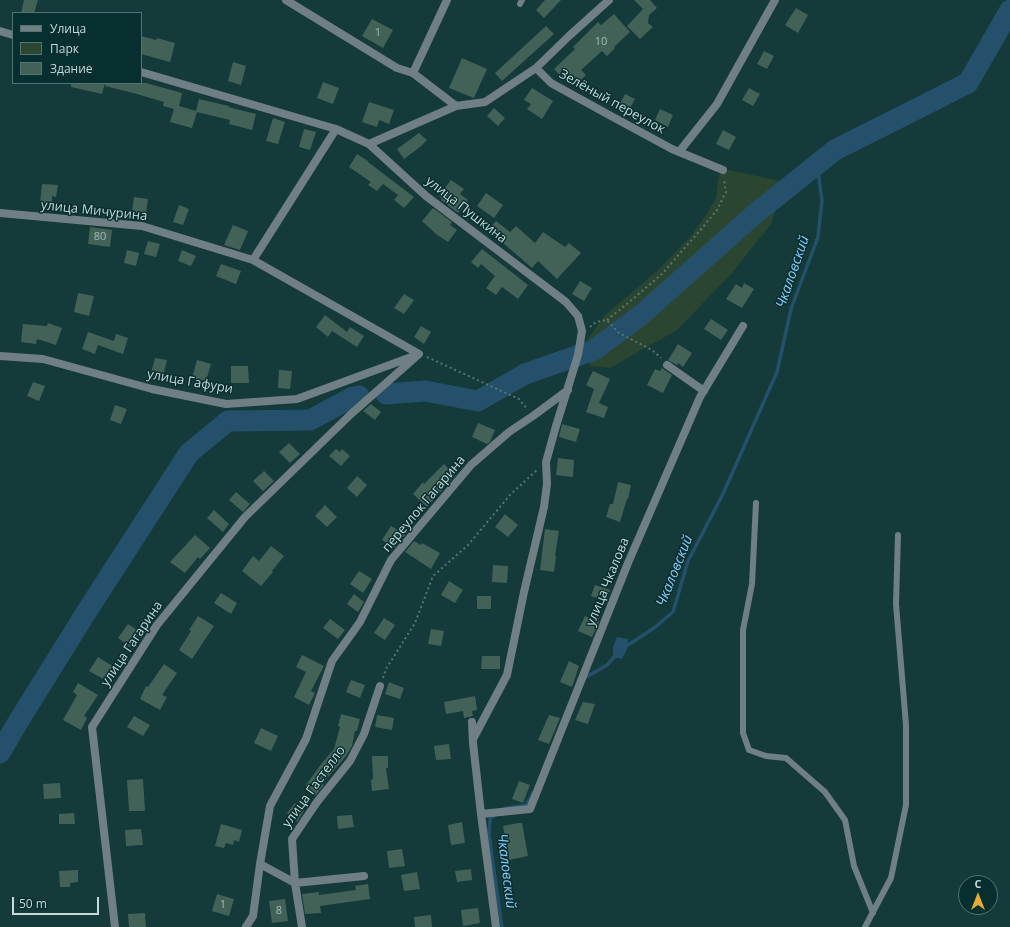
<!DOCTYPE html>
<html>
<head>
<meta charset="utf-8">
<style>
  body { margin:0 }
  #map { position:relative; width:1010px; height:927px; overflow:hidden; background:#143a39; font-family:"Open Sans",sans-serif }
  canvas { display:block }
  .legend { position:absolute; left:12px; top:12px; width:130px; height:72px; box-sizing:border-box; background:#082f2f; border:1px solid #547373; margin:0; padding:5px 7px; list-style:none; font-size:12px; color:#c6d9d9 }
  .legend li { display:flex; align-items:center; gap:8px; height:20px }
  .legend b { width:20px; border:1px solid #547373 }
  .north { position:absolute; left:958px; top:875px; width:40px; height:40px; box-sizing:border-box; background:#082f2f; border:1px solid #547373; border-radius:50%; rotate:0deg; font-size:11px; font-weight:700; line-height:16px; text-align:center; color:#c6d9d9 }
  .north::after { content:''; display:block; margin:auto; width:14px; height:18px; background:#e5ad35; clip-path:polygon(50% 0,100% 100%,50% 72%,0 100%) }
  .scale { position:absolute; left:12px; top:897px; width:87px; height:18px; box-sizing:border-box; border:2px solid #c6d9d9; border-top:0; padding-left:5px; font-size:12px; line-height:14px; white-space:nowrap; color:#c6d9d9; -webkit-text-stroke:3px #082f2f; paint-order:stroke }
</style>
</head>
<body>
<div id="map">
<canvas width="1010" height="927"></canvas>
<ul class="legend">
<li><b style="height:5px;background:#707f83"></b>Улица</li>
<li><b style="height:11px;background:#2b4630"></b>Парк</li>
<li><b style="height:11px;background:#426258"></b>Здание</li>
</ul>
<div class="north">С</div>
<div class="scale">50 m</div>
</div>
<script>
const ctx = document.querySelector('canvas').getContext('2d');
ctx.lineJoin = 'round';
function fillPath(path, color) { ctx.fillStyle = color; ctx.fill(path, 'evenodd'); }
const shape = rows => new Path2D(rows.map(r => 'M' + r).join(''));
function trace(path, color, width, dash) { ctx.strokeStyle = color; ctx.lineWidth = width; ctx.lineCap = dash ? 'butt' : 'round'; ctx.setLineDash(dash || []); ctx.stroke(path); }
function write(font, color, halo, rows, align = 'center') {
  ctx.font = font + ' "Open Sans",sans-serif'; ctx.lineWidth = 3; ctx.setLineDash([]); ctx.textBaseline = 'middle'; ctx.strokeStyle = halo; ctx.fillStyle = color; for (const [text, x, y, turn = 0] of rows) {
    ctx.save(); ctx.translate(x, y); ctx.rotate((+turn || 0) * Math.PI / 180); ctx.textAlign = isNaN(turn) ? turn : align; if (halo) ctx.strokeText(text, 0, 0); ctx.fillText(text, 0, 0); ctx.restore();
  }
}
const green = shape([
  [729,170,785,182,771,224,731,274,677,330,610,368,590,366,586,342,605,315,657,271,691,236,704,218,716,198,719,175]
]);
const water = shape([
  [617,637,628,639,627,649,622,659,613,657,613,647]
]);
const stream = shape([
  [625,647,654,628,673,612,688,561,723,494,777,372,791,309,818,237,822,201,817,164],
  [583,679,607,665,616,655],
  [506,808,526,805,533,793],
  [496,814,490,819,489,835,502,927]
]);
const river = shape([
  [386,394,425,391,478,401,525,374,594,350,641,315,756,213,835,150,968,83,1010,10],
  [0,753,18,722,87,611,189,453,228,421,310,420,353,397,359,396]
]);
const building = shape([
  [24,0,38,0,34,13,21,13],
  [545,0,561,0,544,18,536,10],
  [634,0,650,0,657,8,649,15,648,23,653,27,640,39,627,26,643,9],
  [796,8,808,15,798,33,785,25],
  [614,14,630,32,614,47,615,48,607,56,602,51,581,70,586,75,576,85,566,81,554,69,575,49,573,47,598,22,601,25],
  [372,19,393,30,383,48,362,36],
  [546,26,554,34,502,81,495,73],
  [141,36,156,40,157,38,175,43,170,62,141,54],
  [764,51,774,56,767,69,757,64],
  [462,58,487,69,474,98,449,88],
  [233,62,246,66,241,85,228,81],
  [323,82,339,88,333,104,317,98],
  [71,83,105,83,102,94,71,87],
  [105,83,146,83,182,93,179,106,196,111,199,99,229,106,228,107,256,114,252,130,229,124,230,120,197,112,192,128,170,122,174,109,163,106,164,102,137,94,105,86],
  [532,88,553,101,542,119,527,109,531,104,524,100],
  [749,88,760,94,753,106,742,100],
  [625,94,635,99,629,110,619,105],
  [369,102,394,110,389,124,379,120,377,127,362,122],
  [494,108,505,118,498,126,487,116],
  [660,109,673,115,668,127,655,120],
  [273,118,285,122,278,144,266,141],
  [304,129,316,132,310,150,299,147],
  [723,130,736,137,729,150,716,144],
  [419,133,427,140,420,147,404,159,397,149],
  [357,154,368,161,368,162,414,197,404,208,394,200,398,195,383,184,377,191,368,185,371,182,349,167],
  [451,180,464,189,460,194,468,200,458,213,441,200,442,199,439,196],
  [42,184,58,185,56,197,52,196,52,204,40,203],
  [486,193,503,205,494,218,477,206],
  [134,197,148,199,146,214,132,212],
  [179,205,189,209,183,225,173,222],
  [433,208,452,222,450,225,457,230,448,242,436,234,422,221],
  [496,221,510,232,516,226,535,243,543,232,565,247,569,243,581,253,557,279,538,261,532,268,502,242,488,230],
  [233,225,248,231,240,250,224,245],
  [90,227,112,230,110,247,88,244],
  [148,241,160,244,156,257,144,254],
  [482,249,528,285,518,299,502,287,496,295,486,288,495,276,481,264,478,268,471,262],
  [127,250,139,253,136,266,124,263],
  [182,250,196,256,191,266,178,261],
  [221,264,241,271,236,284,216,276],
  [580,281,592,288,584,301,572,294],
  [744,283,754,289,742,308,726,299,736,284,742,288],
  [78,293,94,296,89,316,74,312],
  [404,294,414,300,404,314,394,308],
  [325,315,347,332,350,327,364,336,357,347,332,331,328,337,316,327],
  [711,319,728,330,721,340,704,329],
  [48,323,62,328,56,345,37,339,36,344,21,342,23,324,47,326],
  [421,326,431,332,424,344,414,337],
  [88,332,114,341,116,334,128,338,123,354,98,345,95,354,82,349],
  [678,344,692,353,683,367,678,363,677,365,668,360],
  [155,358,167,360,162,380,150,377],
  [197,360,211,364,206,381,192,378],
  [231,366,248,366,249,383,231,383],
  [662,368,672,375,663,393,647,385,655,369,660,371],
  [279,370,292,371,290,389,278,388],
  [593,371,610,379,599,403,608,407,604,418,586,412,594,389,586,385],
  [33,382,45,386,39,401,27,396],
  [371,404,381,412,375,420,363,411],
  [115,405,127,409,121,424,110,420],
  [478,423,495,430,490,442,487,444,472,437],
  [562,424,580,429,576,442,559,437],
  [289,443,300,454,290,463,279,452],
  [336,449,340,452,342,449,350,456,341,466,329,456],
  [558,458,574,460,573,477,556,475],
  [444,464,455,475,427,507,413,494,423,482,424,484],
  [264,471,274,481,263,491,253,481],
  [357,476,367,485,357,497,347,488],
  [618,482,631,485,628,499,627,499,620,522,606,517,610,504,613,504],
  [236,492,250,504,243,512,229,500],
  [325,505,337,517,327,527,315,516],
  [214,510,229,524,223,532,207,518],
  [505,514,518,525,508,537,495,527],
  [391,526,405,535,394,548,382,540],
  [545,529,559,531,555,556,556,556,554,572,540,570],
  [195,535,210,548,200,559,198,557,185,573,170,562],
  [414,541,421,545,422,543,440,553,431,569,405,552],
  [271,546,284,556,272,571,273,572,261,586,242,571,253,556,259,561],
  [493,565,508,566,507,583,492,582],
  [359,571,372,579,363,593,350,584],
  [449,581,463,590,455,603,441,595],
  [595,585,610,590,606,601,591,596],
  [221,593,237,603,231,614,214,603],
  [354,594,364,602,358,612,347,604],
  [477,596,491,596,491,609,477,609],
  [198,616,214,626,192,659,179,650,191,631,189,630],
  [585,616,599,622,592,637,578,631],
  [384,618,395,625,385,640,374,633],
  [330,619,345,630,338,639,323,628],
  [128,624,140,632,130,647,118,638],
  [431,629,444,631,441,646,428,644],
  [302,655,324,666,311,691,315,693,309,705,294,697,306,672,296,667],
  [482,656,500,656,500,669,481,669],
  [98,657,114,667,105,680,89,671],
  [569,661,579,666,572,687,560,682],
  [164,664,177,673,162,695,167,697,160,710,140,699,146,686,148,687],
  [351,680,365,685,360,698,346,692],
  [389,682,404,688,400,699,385,694],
  [78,683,98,695,84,716,87,718,81,730,63,720,77,695,73,692],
  [475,696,477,710,472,711,473,716,464,718,463,711,446,714,444,702],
  [583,702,595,704,588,724,575,720],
  [341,714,360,719,357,731,355,731,352,746,346,756,322,784,324,785,315,796,306,789,306,785,322,763,334,749,340,727,338,726],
  [377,715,394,718,392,730,375,727],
  [549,715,560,718,549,744,538,740],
  [134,716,150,725,143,736,127,727],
  [261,728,278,736,271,751,254,743],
  [449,744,451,759,436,760,434,746],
  [372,756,388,756,388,768,386,768,389,789,372,791,371,780,373,779],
  [143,779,145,811,129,811,127,780],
  [519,781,530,785,523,803,512,799],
  [60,783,61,798,44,799,43,784],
  [295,803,304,811,297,822,287,813],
  [74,813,75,824,59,824,59,814],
  [352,815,354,827,338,829,337,816],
  [462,822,465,843,451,845,448,825],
  [518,823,522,823,528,856,509,860,503,826],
  [221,824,242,830,239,842,234,840,233,845,226,843,224,848,215,846],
  [141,829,143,845,126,846,125,830],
  [402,849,405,866,389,868,387,851],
  [471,869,472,880,457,882,455,871],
  [78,870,78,882,70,883,70,887,60,887,59,871],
  [417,872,420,889,404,891,401,875],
  [368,884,370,899,320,906,321,913,305,914,302,894,319,892,319,895,356,890,355,886],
  [217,894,234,899,229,916,212,911],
  [285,899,288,921,272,923,269,901],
  [478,908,480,923,463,926,461,910],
  [145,913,146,927,129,927,128,914],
  [431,915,432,927,415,927,414,917]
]);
const path = shape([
  [607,320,634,298,662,274,703,227,717,210,726,192,724,180],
  [590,327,596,322,607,320,619,333,652,350,661,358],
  [427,357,519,399,527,409],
  [383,678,386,669,415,623,433,576,468,545,510,495,537,470]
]);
const service = shape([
  [520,4,522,0],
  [756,503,752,584,743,630,743,733,749,750,766,756,786,758,825,792,845,820,854,866,873,913],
  [865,927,891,878,906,805,906,725,896,604,898,535]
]);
const minor = shape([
  [286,0,397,68,413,73,456,106],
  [0,31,13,35],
  [536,68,551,83,611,116,672,149,723,170],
  [141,72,336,129,253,260],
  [336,129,369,144,426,196,566,302,578,316,582,331,578,355,556,426,546,462,547,484,544,507,524,592,507,675,473,739],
  [369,144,456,106,485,102,536,68,569,36,609,0],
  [679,152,717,104,775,0],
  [0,213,142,226,253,260,419,354,351,414,245,517,157,625,92,727,115,927],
  [0,356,43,359,152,389,226,404,297,399,414,356],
  [667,365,704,391],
  [472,722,473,743,481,814,496,927],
  [481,814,530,809,628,563,700,397,743,326],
  [260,864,295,883,302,927],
  [364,876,295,883,292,839,317,802,350,761,364,734,380,686],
  [246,927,253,916,260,864,270,806,306,739,332,661,360,622,391,560,471,465,509,432,533,416,568,390]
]);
const tertiary = shape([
  [413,73,447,0]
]);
const numberNames = [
  ["1",378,33],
  ["10",601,42],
  ["80",100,237],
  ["1",223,905],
  ["8",279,911]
];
const streetNames = [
  ["Зелёный переулок",612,102,29],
  ["улица Пушкина",466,210,38],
  ["улица Мичурина",94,211,6],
  ["улица Гафури",190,382,10],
  ["переулок Гагарина",424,504,-50],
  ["улица Чкалова",608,582,-68],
  ["улица Гагарина",132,644,-56],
  ["улица Гастелло",314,787,-54]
];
const waterNames = [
  ["Чкаловский",793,272,-71],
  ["Чкаловский",675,571,-68],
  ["Чкаловский",506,871,83]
];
fillPath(green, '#2b4630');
fillPath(water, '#24506b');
trace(stream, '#24506b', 3.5);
trace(river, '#24506b', 21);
fillPath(building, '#426258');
trace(path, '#567574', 2, [2, 3]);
trace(service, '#707f83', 6);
trace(minor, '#707f83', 8);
trace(tertiary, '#707f83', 8);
write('11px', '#a5bbb9', null, numberNames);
write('13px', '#c6d9d9', '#082f2f', streetNames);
write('italic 14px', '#86ccfb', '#082f2f', waterNames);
</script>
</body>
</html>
